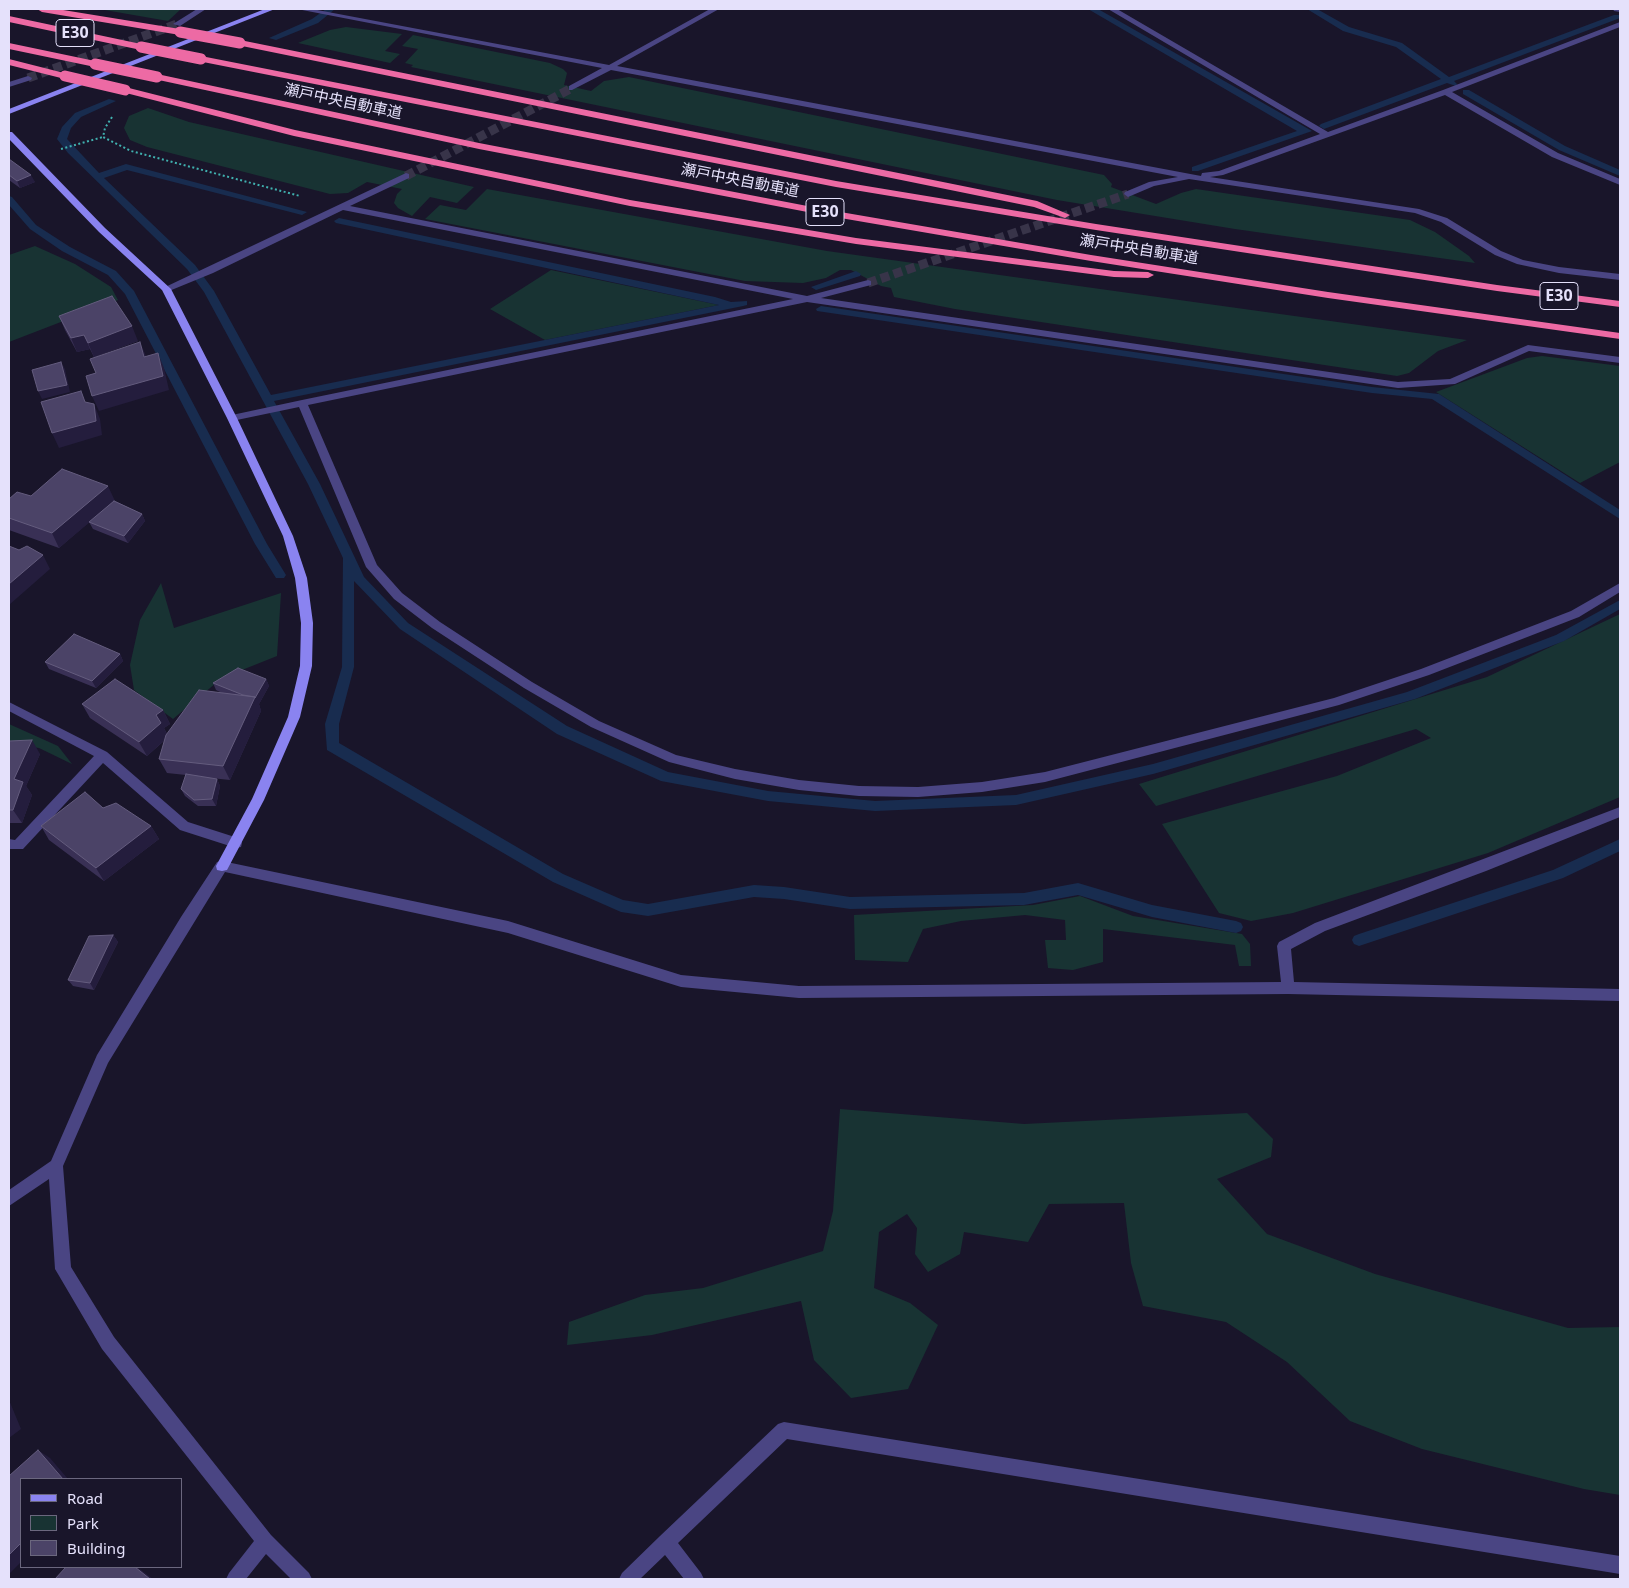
<!DOCTYPE html>
<html>
<head>
<meta charset="utf-8">
<style>
  body { margin:0 }
  #map { position:relative; width:1629px; height:1588px; overflow:hidden; background:#19152a; font-family:"Noto Sans",sans-serif }
  canvas { display:block }
  .frame { position:absolute; inset:0; border:10px solid #e5e1fb; pointer-events:none }
  .legend { position:absolute; left:20px; top:1478px; width:162px; height:90px; box-sizing:border-box; background:#19152a; border:1px solid #6b677e; margin:0; padding:6px 9px; list-style:none; font-size:15px; color:#e5e1fb }
  .legend li { display:flex; align-items:center; gap:10px; height:25px }
  .legend b { width:25px; border:1px solid #6b677e }
</style>
</head>
<body>
<div id="map">
<canvas width="1629" height="1588"></canvas>
<div class="frame"></div>
<ul class="legend">
<li><b style="height:6px;background:#8a83f0"></b>Road</li>
<li><b style="height:14px;background:#183333"></b>Park</li>
<li><b style="height:14px;background:#4b4367"></b>Building</li>
</ul>
</div>
<script>
const ctx = document.querySelector('canvas').getContext('2d');
ctx.lineJoin = 'round';
function fillPath(path, color) { ctx.fillStyle = color; ctx.fill(path, 'evenodd'); }
const shape = rows => new Path2D(rows.map(r => 'M' + r).join(''));
function trace(path, color, width, dash) { ctx.strokeStyle = color; ctx.lineWidth = width; ctx.lineCap = dash ? 'butt' : 'round'; ctx.setLineDash(dash || []); ctx.stroke(path); }
function write(font, color, halo, rows, align = 'center') {
  ctx.font = font + ' "Noto Sans","Noto Sans JP",sans-serif'; ctx.lineWidth = 4.5; ctx.setLineDash([]); ctx.textBaseline = 'middle'; ctx.strokeStyle = halo; ctx.fillStyle = color; for (const [text, x, y, turn = 0] of rows) {
    ctx.save(); ctx.translate(x, y); ctx.rotate((+turn || 0) * Math.PI / 180); ctx.textAlign = isNaN(turn) ? turn : align; if (halo) ctx.strokeText(text, 0, 0); ctx.fillText(text, 0, 0); ctx.restore();
  }
}
const green = shape([
  [99,9,181,9,168,21],
  [346,27,402,34,385,51,400,54,390,63,298,43,330,30],
  [413,35,550,63,563,69,567,73,564,85,591,91,604,81,629,77,1104,175,1112,184,1111,187,1156,204,1181,193,1196,189,1410,220,1435,232,1469,256,1475,263,1235,229,1057,200,411,67,413,65,405,63,418,49,402,46],
  [148,108,189,122,474,187,457,203,430,197,412,216,398,208,394,203,397,194,402,189,367,182,348,193,330,194,147,147,130,140,124,128,129,116],
  [487,189,827,251,1467,340,1438,351,1409,373,1397,376,955,309,894,297,891,288,881,286,851,270,840,270,826,278,803,283,745,281,425,219,440,205,466,210],
  [35,246,75,264,111,287,118,300,9,342,9,255],
  [551,270,719,305,545,340,490,309],
  [1542,356,1620,366,1620,462,1580,483,1436,392,1527,358],
  [161,583,174,628,281,593,277,656,222,678,173,719,134,690,130,665,140,620],
  [1620,614,1620,797,1488,853,1293,913,1251,921,1219,913,1162,824,1337,776,1431,738,1416,729,1156,806,1139,784,1487,677],
  [9,724,58,746,72,764,39,748,9,743],
  [1080,896,1133,916,1242,934,1250,944,1251,966,1239,966,1235,945,1103,929,1103,962,1073,970,1048,968,1045,940,1066,940,1065,920,1025,915,961,921,923,929,908,962,855,960,854,915,1033,905],
  [840,1109,1024,1124,1247,1113,1273,1139,1271,1157,1217,1179,1267,1234,1375,1274,1568,1328,1620,1327,1620,1495,1584,1489,1422,1449,1350,1421,1287,1362,1226,1322,1143,1306,1131,1263,1124,1203,1049,1204,1028,1242,964,1232,960,1254,928,1272,915,1254,917,1228,907,1214,879,1232,874,1288,910,1303,938,1325,908,1389,851,1398,814,1360,801,1301,652,1335,567,1345,569,1322,645,1295,703,1288,823,1251,833,1211]
]);
const stream = shape([
  [326,9,335,9,318,23,276,40,269,38,312,19,326,9],
  [1088,9,1098,9,1312,131,1198,171,1192,171,1192,167,1297,131,1088,9],
  [1307,9,1317,9,1349,27,1402,43,1449,77,1614,15,1620,15,1620,18,1454,81,1457,84,1456,86,1447,83,1324,129,1319,126,1321,124,1441,79,1396,47,1343,31,1307,9],
  [1463,90,1469,90,1565,146,1620,170,1620,176,1559,150,1463,94,1463,90],
  [109,99,116,101,81,117,71,128,67,139,99,173,126,164,307,212,302,215,127,170,104,178,195,265,214,291,271,395,719,305,336,223,334,221,339,218,715,297,731,302,747,301,747,305,743,306,274,401,320,484,364,577,408,623,567,726,668,772,768,791,875,801,1016,795,1153,764,1407,692,1556,635,1620,600,1620,609,1564,641,1415,699,1153,774,1016,805,875,811,768,801,661,781,557,734,400,629,354,581,354,667,339,724,339,743,563,874,623,900,648,904,754,885,784,887,850,897,1024,893,1078,883,1152,905,1236,921,1241,923,1243,927,1241,931,1236,933,1152,917,1078,895,1024,905,850,909,784,899,754,897,648,916,621,912,553,882,327,750,325,724,342,667,343,558,308,484,204,292,187,269,68,153,57,139,62,127,75,113,109,99],
  [9,196,12,197,36,225,70,247,116,271,134,291,267,544,286,575,284,578,276,578,255,544,125,294,108,275,62,251,30,229,9,205,9,196],
  [856,271,861,274,860,276,816,290,811,287,856,271],
  [821,306,1372,387,1439,394,1620,510,1620,519,1432,399,1372,393,817,311,816,309,821,306],
  [1620,839,1620,851,1563,878,1359,946,1354,944,1352,940,1354,936,1359,934,1553,870,1620,839]
]);
const streetTunnel = shape([
  [28,78,177,24],
  [406,176,572,88],
  [868,283,1128,194]
]);
const path = shape([
  [112,117,105,128,103,137,131,151,300,196],
  [61,149,103,137]
]);
const street = shape([
  [197,9,206,9,180,26,173,24,197,9],
  [297,9,312,9,609,65,710,9,719,9,617,66,1201,176,1202,173,1219,171,1320,134,1108,9,1117,9,1328,132,1443,90,1620,22,1620,27,1452,92,1558,153,1620,179,1620,185,1552,157,1445,95,1223,175,1210,177,1419,209,1447,218,1501,251,1523,260,1559,267,1620,274,1620,280,1559,273,1517,264,1495,255,1441,222,1415,213,1189,179,1154,186,1128,197,1124,194,1125,192,1149,182,1178,177,611,70,572,90,569,90,569,86,602,68,297,9],
  [1613,9,1620,9,1620,12,1614,11,1613,9],
  [28,76,32,78,31,80,9,87,9,82,28,76],
  [406,173,409,174,409,178,350,206,807,296,868,280,871,281,871,285,821,298,1398,382,1450,379,1528,345,1620,357,1620,363,1529,351,1455,384,1398,388,807,302,308,405,377,565,402,593,440,622,532,682,599,721,676,755,735,769,799,780,859,786,918,787,982,782,1045,772,1334,698,1421,669,1571,611,1620,583,1620,592,1579,617,1429,675,1339,705,1045,782,982,792,918,797,859,796,799,790,735,779,669,762,591,727,524,688,432,628,394,599,366,567,299,407,232,421,227,418,232,415,302,400,793,299,343,210,213,273,169,291,166,292,161,289,406,173],
  [9,702,107,752,188,822,241,839,242,843,241,847,236,848,180,830,103,763,23,849,9,849,9,839,15,840,94,756,9,711,9,702],
  [1620,807,1620,817,1486,871,1325,931,1291,949,1294,982,1620,989,1620,1001,1288,994,799,998,681,987,508,933,225,872,108,1063,63,1166,71,1267,114,1337,271,1535,309,1573,312,1579,291,1579,266,1554,246,1579,226,1579,229,1573,254,1541,102,1349,58,1274,55,1269,49,1179,9,1206,9,1190,51,1161,97,1055,181,917,217,862,222,861,508,921,681,975,799,986,1281,982,1277,946,1279,942,1315,923,1620,807],
  [784,1422,1620,1556,1620,1574,787,1439,678,1543,701,1573,704,1579,684,1579,665,1555,640,1579,619,1579,622,1573,660,1536,778,1424,784,1422]
]);
const secondary = shape([
  [265,9,275,9,9,114,9,109,265,9],
  [9,132,12,132,105,228,171,289,237,418,293,536,307,578,313,623,312,666,300,717,264,800,227,870,222,871,217,870,216,866,252,799,288,717,300,666,301,623,295,578,283,536,227,418,162,290,99,232,9,139,9,132]
]);
const highway = shape([
  [37,9,57,9,180,29,185,32,180,35,42,12,37,9],
  [9,16,141,44,146,47,141,50,9,22,9,16],
  [240,40,1037,201,1070,215,1065,218,1034,207,237,45,235,43,240,40],
  [9,43,95,61,100,64,95,67,9,49,9,43],
  [201,56,836,181,1096,224,1497,285,1620,301,1620,307,1497,291,1096,230,836,187,198,61,198,57,201,56],
  [9,59,68,74,70,76,65,79,9,65,9,59],
  [157,74,479,143,823,209,1091,255,1328,292,1620,333,1620,339,1328,298,1091,261,823,215,479,149,154,79,152,77,157,74],
  [125,87,295,130,630,200,856,238,1114,271,1148,272,1154,275,1148,278,1114,277,856,244,630,206,294,136,122,92,120,90,125,87]
]);
const highwayBridge = shape([
  [180,32,240,43],
  [141,47,201,59],
  [95,64,157,77],
  [65,76,125,90]
]);
const wall = shape([
  [9,159,35,182,20,188,9,180],
  [59,316,138,341,94,357,90,349,77,352,65,330],
  [31,496,115,501,142,514,145,521,128,543,93,529,89,522,59,548,9,530,9,499],
  [120,654,123,661,96,688,49,669,45,662],
  [266,679,269,686,259,704,261,711,230,780,211,778,217,779,220,786,216,806,198,806,185,796,181,789,186,775,167,773,159,759,165,740,147,756,90,718,82,704,163,710,170,724,164,728,167,734,222,693,216,690,213,683],
  [9,741,40,754,26,786,32,795,22,823,9,823],
  [41,826,151,826,159,839,104,881,49,840],
  [113,935,118,942,94,990,73,986,68,980]
]);
const shadedWall = shape([
  [31,175,35,182,20,188,17,181],
  [132,326,138,341,94,357,88,343],
  [84,335,90,349,77,352,71,338],
  [140,342,146,356,150,372,144,357],
  [158,353,164,368,169,390,99,411,92,396],
  [61,362,65,369,70,392,42,399,38,391],
  [94,404,100,419,102,435,59,448,52,433],
  [108,486,115,501,59,548,52,533],
  [142,514,145,521,128,543,124,536],
  [43,555,50,569,9,605,9,584],
  [120,654,123,661,96,688,92,681],
  [266,679,269,686,259,704,261,711,230,780,223,766,254,700],
  [163,710,170,724,164,728,168,737,147,756,139,742,156,715],
  [32,740,40,754,26,786,32,795,22,823,13,810,14,779],
  [217,779,220,786,216,806,212,799],
  [151,826,159,839,104,881,96,868],
  [113,935,118,942,94,990,90,983],
  [9,1400,21,1429,9,1438],
  [38,1450,50,1458,68,1479,63,1479],
  [21,1543,21,1562,9,1574,9,1555],
  [135,1567,137,1567,153,1579,150,1579]
]);
const building = shape([
  [9,159,31,175,17,181,9,175,9,159],
  [112,296,132,326,88,343,84,335,71,338,59,316,112,296],
  [140,342,144,357,158,353,163,376,92,396,86,376,96,373,90,359,140,342],
  [61,362,67,385,38,391,32,370,61,362],
  [81,391,85,402,94,404,96,421,52,433,41,402,81,391],
  [62,469,108,486,52,533,9,518,9,499,17,492,31,496,62,469],
  [114,501,142,514,124,536,89,522,114,501],
  [9,546,19,550,27,546,43,555,9,584,9,546],
  [74,634,120,654,92,681,45,662,74,634],
  [238,668,266,679,255,698,255,697,243,695,213,683,238,668],
  [115,679,163,710,156,715,161,723,139,742,82,704,115,679],
  [199,690,255,697,223,766,159,759,166,735,199,690],
  [32,740,14,779,23,782,13,810,9,810,9,741,32,740],
  [186,774,217,779,212,799,194,800,181,789,186,774],
  [85,792,103,808,116,803,151,826,96,868,41,826,85,792],
  [113,935,90,983,68,980,89,936,113,935],
  [38,1450,63,1479,21,1479,21,1543,9,1555,9,1476,38,1450],
  [66,1567,135,1567,150,1579,55,1579,66,1567]
]);
const farStreetnames = [
  ["瀬戸中央自動車道",343,102,12],
  ["瀬戸中央自動車道",740,181,11],
  ["瀬戸中央自動車道",1139,250,9]
];
const shields = [
  [75,33,38],
  [825,212,38],
  [1559,296,38]
];
const shieldNames = [
  ["E30",75,33],
  ["E30",825,212],
  ["E30",1559,296]
];
fillPath(green, '#183333');
fillPath(stream, '#182c4f');
trace(streetTunnel, '#383449', 9, [9, 4.5]);
trace(path, '#40b1af', 2, [2, 2.5]);
fillPath(street, '#4a4583');
fillPath(secondary, '#8a83f0');
fillPath(highway, '#ed6aa4');
trace(highwayBridge, '#ed6aa4', 11);
fillPath(wall, '#393055');
fillPath(shadedWall, '#241d3d');
fillPath(building, '#4b4367');
trace(building, '#645c7e', 1);
write('15px', '#e5e1fb', '#19152a', farStreetnames);
for (const [x, y, w] of shields) { const box = new Path2D(); box.roundRect(x - w / 2, y - 13.5, w, 27, 4); ctx.fillStyle = '#19152a'; ctx.fill(box); trace(box, '#e5e1fb', 1); }
write('bold 16px', '#e5e1fb', null, shieldNames);
</script>
</body>
</html>
